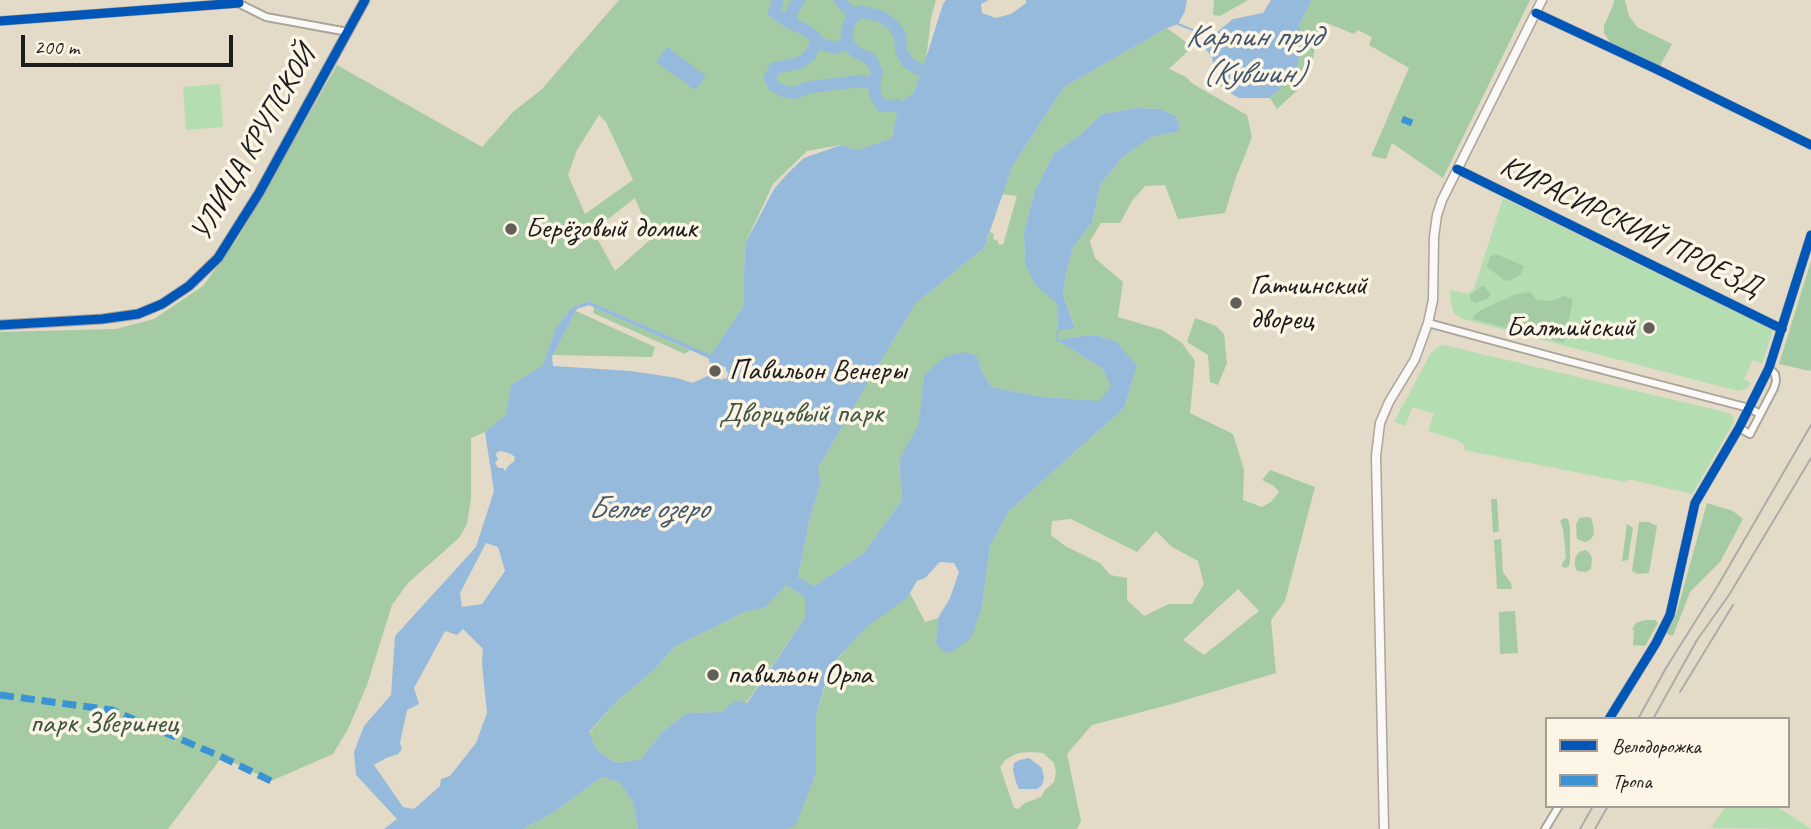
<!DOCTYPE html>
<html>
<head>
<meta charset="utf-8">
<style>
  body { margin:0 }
  #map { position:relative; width:1811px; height:829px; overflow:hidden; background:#e3dac8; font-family:Caveat,sans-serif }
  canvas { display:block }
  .legend { position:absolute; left:1545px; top:717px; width:245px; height:91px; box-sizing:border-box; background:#fcf5e5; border:2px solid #a29e95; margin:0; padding:9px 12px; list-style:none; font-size:21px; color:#1c1c1c }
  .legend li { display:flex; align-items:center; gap:14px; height:35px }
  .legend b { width:35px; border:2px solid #a29e95 }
  .scale { position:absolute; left:21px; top:35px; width:212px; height:32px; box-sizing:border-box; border:4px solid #1c1c1c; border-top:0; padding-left:9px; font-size:21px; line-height:24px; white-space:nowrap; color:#1c1c1c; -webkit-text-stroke:5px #fcf5e5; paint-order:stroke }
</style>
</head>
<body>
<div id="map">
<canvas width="1811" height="829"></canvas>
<ul class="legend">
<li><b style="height:9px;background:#0057b8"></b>Велодорожка</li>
<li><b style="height:9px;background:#3a94d4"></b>Тропа</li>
</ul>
<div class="scale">200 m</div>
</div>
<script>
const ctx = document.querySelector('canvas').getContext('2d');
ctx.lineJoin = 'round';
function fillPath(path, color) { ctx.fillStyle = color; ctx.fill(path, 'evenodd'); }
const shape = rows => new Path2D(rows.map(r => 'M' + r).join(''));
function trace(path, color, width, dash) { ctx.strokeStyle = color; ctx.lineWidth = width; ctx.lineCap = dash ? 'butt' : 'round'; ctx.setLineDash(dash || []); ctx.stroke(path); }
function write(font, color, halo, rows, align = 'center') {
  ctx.font = font + ' Caveat,sans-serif'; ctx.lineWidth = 7; ctx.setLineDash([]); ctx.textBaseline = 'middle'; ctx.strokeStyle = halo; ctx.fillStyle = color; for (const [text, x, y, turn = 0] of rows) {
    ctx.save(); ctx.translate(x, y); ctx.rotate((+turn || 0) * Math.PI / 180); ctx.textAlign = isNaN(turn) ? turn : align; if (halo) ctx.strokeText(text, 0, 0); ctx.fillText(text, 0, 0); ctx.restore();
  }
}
const green = shape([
  [220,84,223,127,186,130,183,87],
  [1503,198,1773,330,1762,364,1753,360,1744,379,1751,383,1746,389,1738,391,1463,319,1454,313,1451,303,1450,290,1467,294,1474,289],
  [1444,345,1729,413,1733,417,1734,422,1692,494,1628,479,1625,482,1464,450,1465,446,1457,440,1428,431,1434,414,1413,407,1405,426,1394,422,1431,353,1437,348],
  [1726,806,1776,806,1811,829,1711,828]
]);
const forest = shape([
  [619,0,936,0,931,18,926,60,922,71,914,92,898,105,892,138,858,150,841,145,807,151,773,184,745,244,743,307,711,356,589,301,571,308,555,329,543,365,511,385,506,416,485,432,471,438,471,499,467,524,459,538,408,583,392,605,367,685,348,729,333,754,271,781,222,757,168,829,0,829,0,332,116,329,154,319,203,286,238,238,337,65,482,147,514,111,541,90],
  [599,115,606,122,633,180,585,214,568,175,577,150],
  [635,198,652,238,615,271,593,231],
  [1214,0,1248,0,1220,16,1213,15],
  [1312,0,1530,0,1443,178,1392,143,1386,159,1371,156,1409,68,1369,45,1372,37,1358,30,1354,34,1324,22,1317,37,1310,75,1303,85,1277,109,1270,98,1296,73,1302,42,1299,25],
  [1614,0,1625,0,1629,16,1637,27,1672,44,1660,66,1610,42,1604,33,1604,26,1614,3],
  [1167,28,1192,47,1169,69,1186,77,1193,84,1247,115,1252,137,1235,180,1225,213,1178,219,1165,185,1145,186,1132,201,1120,223,1101,223,1090,241,1095,258,1123,282,1118,317,1162,330,1182,343,1195,361,1190,413,1233,434,1244,470,1243,500,1262,507,1271,502,1279,492,1274,486,1262,480,1270,470,1315,487,1285,601,1271,620,1276,673,1172,704,1092,725,1067,754,1081,821,1077,829,787,829,796,824,816,773,816,715,831,667,865,627,907,598,910,593,925,622,938,618,936,642,982,606,990,546,1009,511,1124,408,1137,366,1116,342,1099,336,1083,336,1058,340,1103,369,1112,387,1100,402,1043,397,992,387,982,372,977,356,924,375,920,424,899,460,902,500,863,554,814,586,798,577,810,518,821,482,818,468,873,374,916,303,984,248,990,232,994,234,993,239,998,241,998,244,1003,245,1017,196,1002,194,1012,167,1064,87],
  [1137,108,1160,109,1176,116,1180,129,1176,132,1151,137,1123,157,1101,184,1092,223,1073,247,1066,275,1063,294,1075,327,1058,330,1057,304,1025,264,1024,232,1035,190,1054,153,1080,135,1102,114],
  [1071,519,1137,552,1156,531,1172,547,1198,561,1204,584,1192,604,1169,604,1144,616,1127,600,1127,578,1110,575,1100,563,1065,546,1051,535,1052,521],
  [1238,589,1259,611,1204,655,1183,640],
  [1030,752,1043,753,1054,763,1056,773,1054,782,1045,790,1041,797,1025,803,1018,809,1014,808,1000,767,1005,760,1018,753],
  [1496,254,1524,266,1521,274,1510,281,1504,280,1487,267,1490,257],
  [1811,261,1811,369,1810,371,1779,364],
  [1483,285,1491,294,1488,298,1476,303,1471,301,1470,295],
  [1530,292,1537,300,1552,301,1563,296,1573,299,1564,343,1473,319,1473,316,1481,310,1514,295],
  [594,307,690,350,685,354,593,313],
  [576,311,655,347,652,357,553,355],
  [1195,318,1216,326,1224,334,1227,363,1218,385,1210,382,1208,355,1187,342],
  [1491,499,1497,499,1499,531,1493,533],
  [1707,503,1733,511,1743,519,1720,562,1690,592,1673,636,1666,633,1676,615],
  [1586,517,1591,518,1593,524,1594,535,1590,540,1585,542,1577,539,1576,525,1579,518],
  [1564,518,1568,519,1570,527,1570,561,1569,566,1566,568,1561,566,1566,557,1563,529,1560,521],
  [1639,522,1649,522,1657,526,1649,573,1638,574,1632,571],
  [1627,524,1633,528,1628,560,1622,561],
  [1501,539,1503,572,1511,583,1512,589,1497,589,1494,540],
  [1586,550,1590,554,1592,558,1591,569,1586,572,1577,571,1575,566,1575,558,1579,552],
  [786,585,805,597,805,618,746,703,722,712,687,713,662,732,641,759,620,763,611,760,596,749,589,733,613,705,656,668,674,647,745,612,766,607],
  [1515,611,1518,653,1500,654,1499,612],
  [1645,620,1655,620,1658,623,1645,646,1633,645,1634,630,1632,630,1636,623],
  [602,777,619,782,633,802,638,829,523,829,551,814]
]);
const water = shape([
  [946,0,989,0,981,4,982,13,996,18,1011,14,1026,3,1026,0,1187,0,1185,11,1178,24,1167,28,1064,87,1012,167,984,248,916,303,873,374,818,468,821,482,810,518,798,577,814,586,863,554,902,500,899,460,919,424,924,375,946,356,965,352,977,356,982,372,992,387,1043,397,1099,401,1111,387,1103,369,1057,340,1083,336,1099,336,1117,342,1137,366,1124,408,1009,511,990,546,982,606,971,638,950,653,940,649,936,642,938,618,950,598,959,572,954,563,940,562,925,578,917,581,907,598,865,628,830,667,816,715,816,773,796,825,787,829,638,829,633,802,619,782,602,777,551,814,523,829,384,829,397,819,356,775,354,752,364,726,391,695,395,636,476,547,494,491,485,432,506,415,511,385,543,365,555,329,571,308,589,301,711,355,743,307,745,244,774,189,788,173,804,158,841,145,858,150,892,138,898,105,914,92,922,71,943,4],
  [589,305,708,358,710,363,726,367,726,371,728,372,727,379,724,378,722,380,708,376,692,383,677,378,631,371,553,366,552,357,577,309],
  [501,451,511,454,515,457,514,462,510,464,505,471,503,468,498,468,495,463,498,459,496,455,497,452],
  [486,543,498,547,505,571,482,604,462,607,460,593],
  [786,585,805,597,805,618,747,703,734,701,722,712,687,713,662,732,641,759,619,763,611,760,596,749,589,732,613,705,656,668,674,647,745,612,766,607],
  [463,629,483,649,482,664,487,713,476,743,450,776,441,779,440,786,414,809,403,807,374,765,386,758,398,754,402,749,400,743,407,710,419,704,414,688,445,631,457,635],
  [1271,0,1312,0,1299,25,1302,42,1296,73,1270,98,1239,98,1225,90,1215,80,1212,56,1206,50,1207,42,1205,41,1209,33,1216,33,1233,19,1263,13],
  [667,47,706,76,695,90,656,62],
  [1137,108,1160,109,1176,116,1180,129,1176,132,1151,137,1123,157,1101,184,1092,223,1073,247,1066,275,1063,294,1075,328,1058,331,1057,304,1035,284,1025,264,1024,232,1035,190,1054,153,1080,135,1102,114],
  [1029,758,1042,768,1044,778,1042,785,1037,789,1019,789,1016,782,1013,770,1014,763,1020,760]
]);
const stream = shape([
  [1178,24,1207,36],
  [1057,340,1058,331]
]);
const river = shape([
  [778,0,774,12,790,23,804,29,816,38,816,42,835,48,847,43],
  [839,0,855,16],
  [790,23,793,9,799,0],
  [816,42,810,56,799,63,775,68,770,78,774,86,786,92,795,93,810,87,861,81,875,82],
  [898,105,882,106,876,97,874,88,877,72,871,59,856,52,847,43,847,30,851,19,861,11,882,17,894,26,900,36,901,51,908,63,922,71]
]);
const street = shape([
  [236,2,266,17,348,32],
  [1536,13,1656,69,1811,145],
  [0,21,239,3],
  [1457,169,1782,329],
  [1428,323,1561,359,1749,408,1760,414],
  [1739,428,1750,434,1774,388,1776,381,1775,374,1769,368],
  [1609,719,1656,643,1670,615,1695,503,1739,428,1769,368,1811,235],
  [1545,829,1559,806]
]);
const secondary = shape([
  [0,325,102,319,138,314,162,304,189,286,218,258,259,193,365,0],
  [1384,829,1376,456,1380,423,1389,402,1415,359,1428,323,1433,300,1434,237,1437,215,1442,200,1542,0]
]);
const rail = shape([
  [1680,692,1733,605],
  [1638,719,1666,668,1717,587,1811,425],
  [1653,719,1697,640,1729,595,1811,458],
  [1580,829,1593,806],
  [1595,829,1608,806]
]);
const quiet = shape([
  [1402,119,1412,123],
  [0,695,112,710,222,757,271,781]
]);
const cycleway = shape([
  [1536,13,1656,69,1811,145],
  [0,21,239,3],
  [1457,169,1782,329],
  [0,325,102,319,138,314,162,304,189,286,218,258,259,193,365,0],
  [1609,719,1656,643,1670,615,1695,503,1739,428,1769,368,1811,235]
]);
const markers = [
  [511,229,7,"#625e58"],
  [1236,303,7,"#625e58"],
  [1649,328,7,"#625e58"],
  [715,371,7,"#625e58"],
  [713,675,7,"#625e58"]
];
const streetNames = [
  ["УЛИЦА КРУПСКОЙ",254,144,-60],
  ["КИРАСИРСКИЙ ПРОЕЗД",1630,227,26]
];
const poiNames = [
  ["Берёзовый домик",525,229],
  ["Гатчинский",1250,286],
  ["дворец",1250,320],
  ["Балтийский",1635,328,"right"],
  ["Павильон Венеры",729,371],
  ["павильон Орла",727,675]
];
const parkNames = [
  ["Дворцовый парк",801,414],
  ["парк Зверинец",104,724]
];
const waterNames = [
  ["Карпин пруд",1253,38],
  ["(Кувшин)",1253,75],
  ["Белое озеро",648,510]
];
fillPath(green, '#b4ddb1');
fillPath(forest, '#a5cba4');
fillPath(water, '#95badb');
trace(stream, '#95badb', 2);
trace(river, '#95badb', 12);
trace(street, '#aba59a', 10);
trace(secondary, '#aba59a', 11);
trace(street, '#fbf9f7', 6);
trace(secondary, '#fbf9f7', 8);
trace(rail, '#adaca9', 2);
trace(quiet, '#3a94d4', 7, [14, 7]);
trace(cycleway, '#0057b8', 9);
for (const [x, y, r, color] of markers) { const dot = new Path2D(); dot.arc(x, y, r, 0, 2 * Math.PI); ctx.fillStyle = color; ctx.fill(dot); trace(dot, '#fcf5e5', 2.5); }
write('30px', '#1c1c1c', '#fcf5e5', streetNames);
write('30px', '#1c1c1c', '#fcf5e5', poiNames, 'left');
write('30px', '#3e5643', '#fcf5e5', parkNames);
write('italic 32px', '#3f566c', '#fcf5e5', waterNames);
</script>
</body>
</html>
